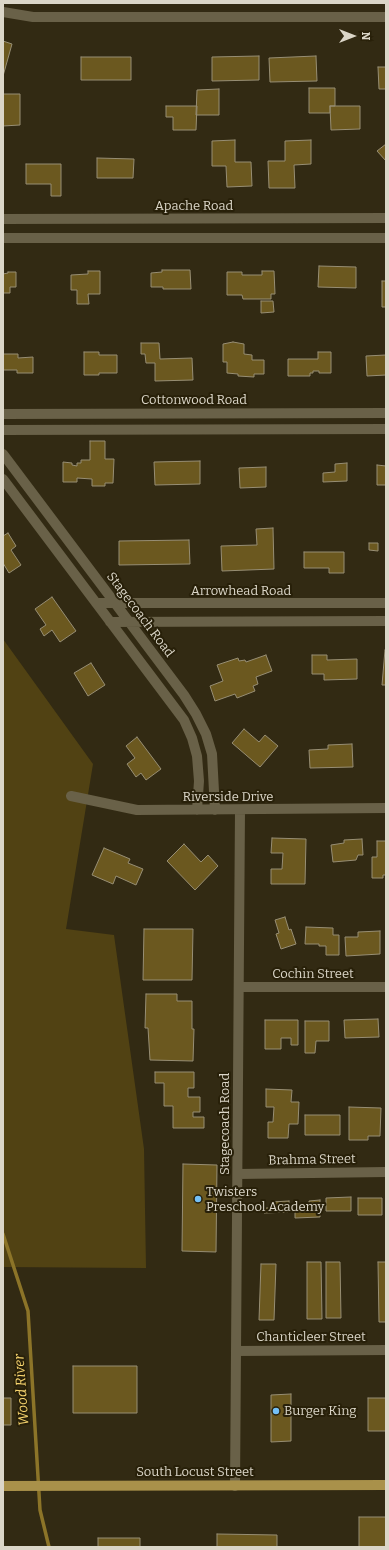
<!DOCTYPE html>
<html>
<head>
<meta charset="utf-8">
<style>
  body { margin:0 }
  #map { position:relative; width:389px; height:1550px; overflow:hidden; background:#322a13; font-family:Bitter,serif }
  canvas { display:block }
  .frame { position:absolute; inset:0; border:4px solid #dbd6c8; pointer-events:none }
  .north { position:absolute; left:333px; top:16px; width:40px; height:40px; -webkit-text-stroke:3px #282009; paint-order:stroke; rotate:90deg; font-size:11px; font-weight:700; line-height:16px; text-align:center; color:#dbd6c8 }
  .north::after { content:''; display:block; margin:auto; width:14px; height:18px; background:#dbd6c8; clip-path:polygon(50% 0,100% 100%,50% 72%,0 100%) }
</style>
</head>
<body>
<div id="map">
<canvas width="389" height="1550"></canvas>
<div class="frame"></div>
<div class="north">N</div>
</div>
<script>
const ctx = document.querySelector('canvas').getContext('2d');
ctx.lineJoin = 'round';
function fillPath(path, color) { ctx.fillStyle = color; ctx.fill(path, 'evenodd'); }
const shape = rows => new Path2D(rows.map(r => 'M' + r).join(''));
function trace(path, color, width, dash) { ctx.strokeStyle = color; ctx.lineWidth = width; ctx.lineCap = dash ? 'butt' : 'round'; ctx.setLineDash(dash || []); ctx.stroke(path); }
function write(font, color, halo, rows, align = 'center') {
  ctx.font = font + ' Bitter,serif'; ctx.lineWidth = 4; ctx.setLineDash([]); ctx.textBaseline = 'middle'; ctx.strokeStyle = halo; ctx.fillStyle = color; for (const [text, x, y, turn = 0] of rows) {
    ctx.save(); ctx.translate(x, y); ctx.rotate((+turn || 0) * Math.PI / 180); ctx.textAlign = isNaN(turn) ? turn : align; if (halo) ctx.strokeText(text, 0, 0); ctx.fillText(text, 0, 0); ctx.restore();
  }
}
const green = shape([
  [3,639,93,764,66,929,114,935,144,1149,146,1268,3,1267]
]);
const stream = shape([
  [3,1234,28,1311,40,1510,49,1547]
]);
const building = shape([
  [3,41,12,44,3,76,3,41],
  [259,56,259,80,212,81,212,57,259,56],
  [316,56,317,81,270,82,269,58,316,56],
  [81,57,131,57,131,80,81,80,81,57],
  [378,67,386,67,386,89,379,89,378,67],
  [309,88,335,88,335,106,330,106,330,113,309,113,309,88],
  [219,89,219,115,196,115,197,90,219,89],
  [3,94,20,94,20,125,3,126,3,94],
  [166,106,197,106,196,130,173,130,173,117,166,117,166,106],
  [330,106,360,106,360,129,331,130,330,106],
  [235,140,235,162,251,162,252,186,227,187,226,166,212,166,212,141,235,140],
  [311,140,311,164,294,165,295,188,269,188,268,161,285,161,285,141,311,140],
  [386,144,386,161,377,151,386,144],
  [97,158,134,159,133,178,97,178,97,158],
  [26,164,61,164,61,196,51,196,51,184,26,184,26,164],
  [319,266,356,267,356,288,318,287,319,266],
  [162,270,190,270,191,289,163,289,163,287,151,287,151,273,162,272,162,270],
  [88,271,100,271,100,294,88,294,89,304,77,304,77,290,71,290,71,275,88,274,88,271],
  [262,271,274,271,275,294,271,294,271,299,243,299,242,295,227,295,227,272,242,272,242,275,262,275,262,271],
  [8,272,16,272,16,287,10,287,10,293,3,293,3,274,8,273,8,272],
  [382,281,386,281,386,307,382,307,382,281],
  [261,301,273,301,274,312,261,313,261,301],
  [233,342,244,344,244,354,252,355,252,360,264,360,264,374,254,374,254,377,238,376,238,374,227,373,227,362,223,362,223,344,233,342],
  [141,343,159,343,160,359,192,358,193,380,155,381,155,363,146,363,145,354,141,354,141,343],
  [84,352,99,352,99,355,117,355,117,373,99,373,99,375,84,375,84,352],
  [318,352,331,352,331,373,319,373,319,371,313,371,313,373,310,373,310,376,288,376,288,359,318,359,318,352],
  [3,354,18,354,18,358,33,357,33,373,17,373,17,370,3,370,3,354],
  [386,355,386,375,367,376,366,356,386,355],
  [90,441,105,441,105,459,114,459,113,483,105,483,105,486,92,486,92,479,77,478,77,482,63,482,63,462,72,463,72,465,77,466,77,463,81,463,81,460,90,460,90,441],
  [200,461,200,484,155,485,154,462,200,461],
  [347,463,347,481,323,482,323,473,335,472,335,464,347,463],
  [377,465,386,466,386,485,377,485,377,465],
  [266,467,266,487,240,488,239,468,266,467],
  [273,528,274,569,222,571,221,546,257,545,256,529,273,528],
  [8,533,16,546,11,550,21,565,9,573,3,563,3,536,8,533],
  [189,540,190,564,119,565,119,541,189,540],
  [369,543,378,543,378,551,369,550,369,543],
  [304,552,344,552,344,573,329,573,329,568,304,568,304,552],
  [52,597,76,631,60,642,52,630,44,636,40,629,46,625,35,609,52,597],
  [385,650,386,650,386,685,382,685,385,650],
  [266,655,272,671,256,677,258,684,253,686,255,691,237,698,235,694,215,701,210,686,223,681,217,665,238,658,239,661,245,660,246,662,266,655],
  [312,655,327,655,327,660,357,659,357,679,324,680,324,674,312,674,312,655],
  [91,663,105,685,88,696,74,673,91,663],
  [244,729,259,742,265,735,278,746,260,767,232,743,244,729],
  [137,737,161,769,146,780,141,773,136,777,127,764,135,758,126,746,137,737],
  [352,744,353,767,310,768,309,750,328,749,328,745,352,744],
  [272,838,306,839,305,884,271,884,271,869,282,869,283,853,271,853,272,838],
  [362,839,363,855,358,855,356,860,333,862,331,845,344,843,344,840,362,839],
  [377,841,386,841,386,875,383,875,383,878,372,878,372,857,377,857,377,841],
  [184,844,201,862,208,855,218,866,195,890,167,861,184,844],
  [104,848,130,859,128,863,143,869,136,885,116,876,113,884,92,875,104,848],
  [285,917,289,930,291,929,296,944,281,949,276,934,279,933,275,920,285,917],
  [306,927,333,928,333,935,339,935,339,955,326,955,326,946,319,946,319,944,305,944,306,927],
  [144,929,193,929,192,980,143,980,144,929],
  [380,931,380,954,346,956,345,937,358,937,358,932,380,931],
  [146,994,177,994,177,1001,192,1001,192,1029,194,1029,193,1061,150,1060,148,1028,145,1028,146,994],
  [378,1019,379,1037,345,1038,344,1020,378,1019],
  [265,1020,298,1020,298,1045,291,1045,291,1038,281,1038,281,1049,265,1049,265,1020],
  [305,1021,329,1021,329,1041,316,1041,315,1053,305,1053,305,1021],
  [155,1072,194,1072,194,1088,188,1088,188,1097,200,1097,200,1112,193,1112,193,1117,204,1117,204,1128,173,1128,173,1106,164,1106,164,1083,155,1083,155,1072],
  [266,1089,292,1090,291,1102,299,1102,298,1124,289,1124,288,1138,268,1138,268,1122,273,1122,274,1107,266,1107,266,1089],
  [349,1107,381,1108,380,1136,368,1136,368,1140,349,1140,349,1107],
  [305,1115,340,1115,340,1135,305,1135,305,1115],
  [183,1164,217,1165,216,1252,182,1251,183,1164],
  [351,1197,351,1211,326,1211,326,1198,351,1197],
  [358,1198,382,1198,382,1215,358,1215,358,1198],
  [320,1200,320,1217,295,1218,295,1208,309,1208,309,1201,320,1200],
  [289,1201,289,1212,264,1213,264,1208,271,1208,271,1202,289,1201],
  [307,1262,321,1262,322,1319,307,1319,307,1262],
  [326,1262,340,1262,341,1318,326,1318,326,1262],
  [378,1262,386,1262,386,1322,379,1322,378,1262],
  [261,1264,276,1264,274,1320,259,1320,261,1264],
  [73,1366,137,1366,137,1413,73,1413,73,1366],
  [291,1394,291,1441,271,1442,271,1395,291,1394],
  [3,1398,11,1398,11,1425,3,1425,3,1398],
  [368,1398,386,1398,386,1431,368,1431,368,1398],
  [359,1517,386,1517,386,1547,359,1547,359,1517],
  [217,1534,277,1535,277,1547,217,1547,217,1534],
  [98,1538,140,1538,140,1547,98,1547,98,1538]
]);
const street = shape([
  [3,12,33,17,386,17],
  [3,219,386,218],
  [3,238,386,238],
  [3,414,386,413],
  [3,430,386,429],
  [3,454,184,695,196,714,206,734,212,754,215,810],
  [3,479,184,720,192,738,197,756,199,781,197,810],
  [96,603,386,603],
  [110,622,386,621],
  [71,796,137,810,386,808],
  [239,987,386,987],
  [238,1174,386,1172],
  [236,1351,386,1350],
  [235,1486,240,810]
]);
const primary = shape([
  [3,1486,386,1485]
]);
const markers = [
  [198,1199,4,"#74c0f6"],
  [276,1411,4,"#74c0f6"]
];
const streetNames = [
  ["Apache Road",194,206],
  ["Cottonwood Road",194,400],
  ["Arrowhead Road",241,591],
  ["Stagecoach Road",140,615,53],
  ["Riverside Drive",228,797],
  ["Cochin Street",313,974],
  ["Stagecoach Road",225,1124,-90],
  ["Brahma Street",312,1160,-1],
  ["Chanticleer Street",311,1337],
  ["South Locust Street",195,1472]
];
const poiNames = [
  ["Twisters",206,1192],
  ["Preschool Academy",206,1207],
  ["Burger King",284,1411]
];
const waterNames = [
  ["Wood River",22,1390,-94]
];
fillPath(green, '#514213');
trace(stream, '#8c7428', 3.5);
fillPath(building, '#6b581f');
trace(building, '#978e74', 1);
trace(street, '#696148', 10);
trace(primary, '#a9914a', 10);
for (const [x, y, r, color] of markers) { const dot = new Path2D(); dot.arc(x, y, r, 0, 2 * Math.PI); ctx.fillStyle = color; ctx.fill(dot); trace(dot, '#282009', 1.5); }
write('13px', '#dbd6c8', '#282009', streetNames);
write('13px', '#dbd6c8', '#282009', poiNames, 'left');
write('italic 14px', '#f8d56f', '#282009', waterNames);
</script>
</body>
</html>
